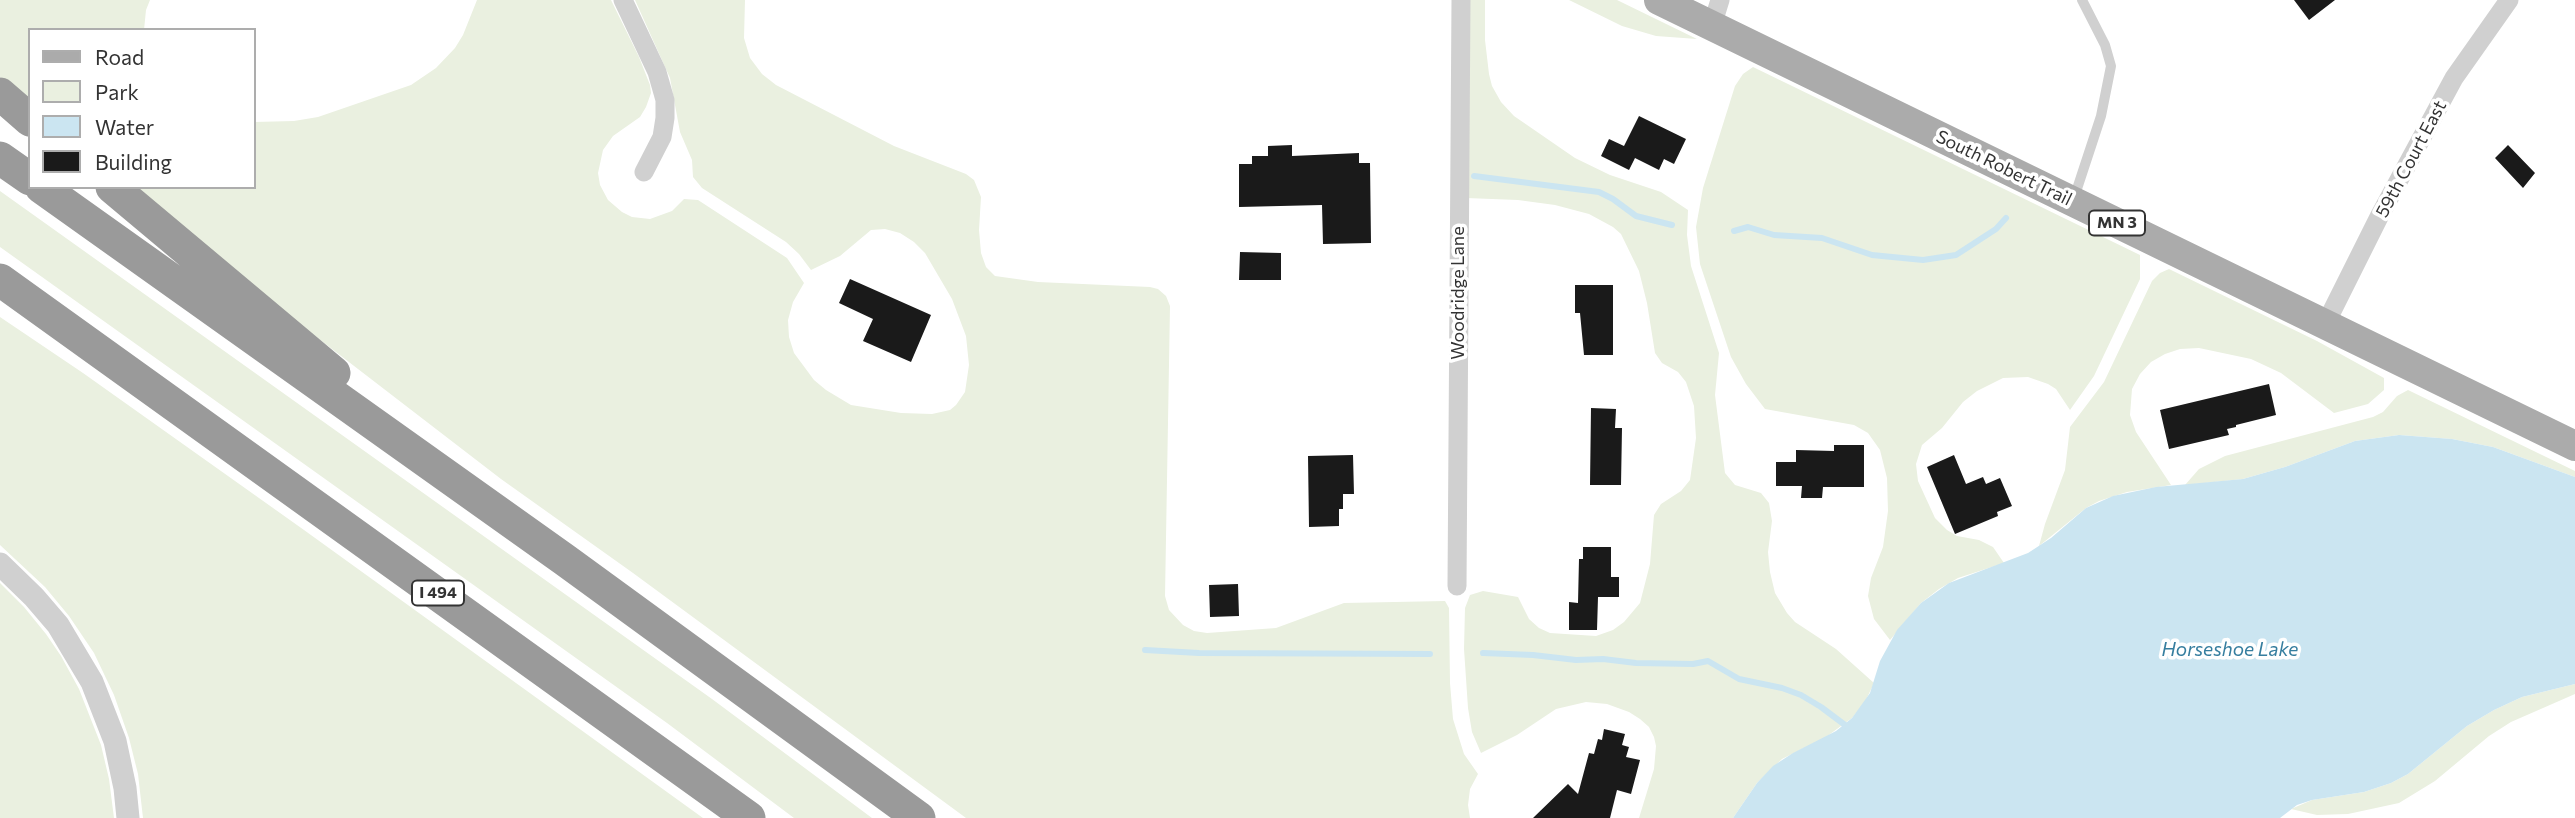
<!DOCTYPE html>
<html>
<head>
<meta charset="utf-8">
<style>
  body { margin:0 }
  #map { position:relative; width:2575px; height:818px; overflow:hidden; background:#fff; font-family:Commissioner,sans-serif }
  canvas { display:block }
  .legend { position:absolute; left:28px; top:28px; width:228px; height:161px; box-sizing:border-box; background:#fff; border:2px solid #adadad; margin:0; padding:9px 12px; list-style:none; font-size:21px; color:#333 }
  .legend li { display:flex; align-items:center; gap:14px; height:35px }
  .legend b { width:35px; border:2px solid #adadad }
</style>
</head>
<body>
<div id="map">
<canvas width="2575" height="818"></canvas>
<ul class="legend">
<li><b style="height:9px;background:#ababab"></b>Road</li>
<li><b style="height:19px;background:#eaf0e0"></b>Park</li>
<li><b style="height:19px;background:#cbe5f1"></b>Water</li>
<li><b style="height:19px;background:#1a1a1a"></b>Building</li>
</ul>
</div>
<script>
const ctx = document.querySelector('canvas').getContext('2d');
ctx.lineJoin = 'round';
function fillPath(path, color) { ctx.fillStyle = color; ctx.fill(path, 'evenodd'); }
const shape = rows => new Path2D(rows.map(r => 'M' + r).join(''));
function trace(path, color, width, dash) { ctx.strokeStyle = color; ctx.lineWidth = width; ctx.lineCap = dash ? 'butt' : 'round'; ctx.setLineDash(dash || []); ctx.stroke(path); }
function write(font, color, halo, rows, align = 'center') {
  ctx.font = font + ' Commissioner,sans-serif'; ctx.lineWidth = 7; ctx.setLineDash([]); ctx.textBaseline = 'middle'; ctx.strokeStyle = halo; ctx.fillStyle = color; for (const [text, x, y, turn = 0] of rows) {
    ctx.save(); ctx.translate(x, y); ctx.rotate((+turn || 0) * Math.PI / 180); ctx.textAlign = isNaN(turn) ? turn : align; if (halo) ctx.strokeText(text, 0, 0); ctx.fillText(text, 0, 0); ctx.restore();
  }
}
const green = shape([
  [0,0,150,0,146,10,144,30,30,30,30,103,0,77],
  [477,0,611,0,639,57,650,85,651,93,646,107,640,117,613,136,603,150,598,173,600,185,608,200,622,212,632,217,650,219,672,211,684,199,698,200,787,258,804,283,793,302,788,320,789,337,794,353,814,380,826,390,851,405,901,413,932,414,950,410,956,405,965,392,969,365,966,336,952,299,925,253,914,242,900,233,885,229,871,230,840,256,811,270,799,254,786,242,702,188,693,177,692,160,680,132,670,78,635,0,745,0,744,38,750,58,762,74,776,85,894,146,966,174,974,180,981,197,979,230,981,253,986,267,995,276,1038,282,1150,287,1158,289,1166,296,1170,306,1165,596,1169,610,1183,625,1194,631,1207,633,1276,628,1344,603,1445,601,1449,608,1450,683,1453,719,1464,754,1478,774,1470,789,1468,805,1470,818,966,818,633,573,501,479,280,309,132,187,254,187,254,122,294,121,318,117,411,85,436,68,455,48,463,35],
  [1468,0,1485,0,1485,40,1489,74,1492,86,1501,102,1514,116,1575,158,1610,175,1661,192,1688,210,1687,235,1691,266,1719,353,1715,395,1725,473,1735,485,1761,493,1769,503,1772,521,1768,552,1770,572,1775,593,1787,613,1795,622,1836,649,1874,683,1865,702,1852,718,1826,737,1782,759,1757,783,1733,818,1639,818,1654,769,1656,746,1654,737,1649,727,1640,719,1629,712,1607,704,1586,702,1556,709,1517,735,1481,753,1472,732,1468,708,1464,649,1465,608,1470,595,1483,591,1518,597,1529,619,1539,628,1550,633,1596,636,1613,630,1624,622,1640,603,1650,564,1654,515,1661,504,1681,491,1690,480,1696,438,1694,406,1686,382,1678,372,1662,363,1655,353,1647,303,1639,271,1621,234,1613,227,1589,214,1555,205,1518,200,1466,198],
  [1569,0,1617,0,1697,39,1656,36,1622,26],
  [1753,67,2140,255,2140,279,2094,376,2070,410,2056,389,2048,384,2028,377,2003,378,1977,391,1963,402,1942,428,1922,445,1916,464,1918,481,1935,518,1947,530,1957,536,1979,540,1993,547,2004,563,1958,578,1939,589,1921,603,1890,640,1874,619,1868,596,1871,578,1883,547,1888,511,1887,478,1880,450,1868,433,1854,425,1765,409,1746,384,1731,357,1700,264,1696,227,1703,188,1735,86,1743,74],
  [0,191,712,699,872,818,794,818,667,723,0,247],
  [2169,269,2317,341,2384,378,2384,390,2368,404,2334,413,2281,373,2251,359,2199,348,2180,349,2165,354,2151,362,2140,374,2132,389,2130,415,2136,432,2171,485,2127,492,2099,501,2086,508,2039,546,2045,524,2065,470,2070,427,2104,382,2152,281,2160,273],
  [0,317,83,373,304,530,703,818,143,818,138,774,129,738,114,695,94,653,69,616,45,587,0,545],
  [2408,390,2575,471,2575,477,2493,447,2452,439,2399,435,2355,441,2285,467,2243,479,2185,485,2199,469,2225,456,2373,417,2383,412,2397,396],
  [0,583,24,607,46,634,61,656,79,689,101,745,109,779,114,818,0,818],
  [2575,684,2575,694,2511,722,2489,736,2435,781,2399,803,2348,814,2317,815,2291,809,2312,800,2364,792,2391,783,2408,774,2467,726,2494,710,2522,697]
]);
const water = shape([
  [2399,435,2452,439,2493,447,2575,477,2575,684,2522,697,2494,710,2467,726,2408,774,2391,783,2364,792,2312,800,2297,805,2280,818,1733,818,1757,783,1773,766,1793,753,1836,731,1852,718,1870,693,1880,661,1897,630,1921,603,1949,583,2028,553,2051,538,2086,508,2113,496,2156,487,2243,479,2285,467,2355,441]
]);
const stream = shape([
  [1474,176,1599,192,1613,199,1636,216,1672,225],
  [1734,231,1748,227,1774,235,1822,238,1872,255,1923,260,1956,255,1996,229,2006,218],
  [1145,650,1199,653,1430,654],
  [1483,653,1533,655,1576,660,1603,659,1636,663,1693,664,1708,661,1739,679,1782,688,1801,695,1821,707,1845,725]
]);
const building = shape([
  [2294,0,2335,0,2309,20],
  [1639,116,1686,139,1674,164,1664,159,1659,170,1635,158,1629,170,1601,156,1609,139,1624,146],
  [1292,145,1292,156,1359,153,1359,163,1370,163,1371,243,1323,244,1322,205,1239,207,1239,164,1252,164,1252,156,1268,156,1268,146],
  [2508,145,2535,173,2523,188,2495,158],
  [1240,252,1281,253,1281,280,1239,280],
  [850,279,931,315,911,362,863,341,873,319,839,303],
  [1575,285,1613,285,1613,355,1584,355,1580,313,1575,313],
  [2269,384,2276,415,2236,425,2236,427,2227,429,2229,435,2169,449,2160,410],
  [1591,408,1616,409,1615,428,1622,428,1621,485,1590,485],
  [1834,445,1864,445,1864,487,1823,487,1822,498,1801,498,1802,486,1776,486,1776,462,1796,462,1796,450,1834,451],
  [1353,455,1354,494,1343,494,1343,509,1339,509,1339,526,1309,527,1308,456],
  [1954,455,1966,484,1983,477,1986,484,2000,478,2012,506,1997,512,1998,516,1955,534,1927,467],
  [1583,547,1611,547,1611,577,1619,577,1619,597,1598,597,1597,630,1569,630,1569,602,1578,603,1579,559,1583,559],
  [1238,584,1239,616,1210,617,1209,585],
  [1604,729,1625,734,1622,745,1629,747,1626,757,1640,760,1631,794,1617,790,1610,818,1533,818,1568,784,1578,794,1589,753,1594,754,1598,739,1602,740]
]);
const service = shape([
  [2074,198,2101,116,2111,66,2105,45,2082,0]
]);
const minor = shape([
  [623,0,657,72,665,100,665,118,662,137,644,172],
  [1712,26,1720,0],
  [2325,325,2380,215,2454,78,2509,0],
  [1457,586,1461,0]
]);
const tertiary = shape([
  [0,564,34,597,58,625,92,682,115,741,125,788,128,818]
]);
const primary = shape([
  [1659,0,2575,446]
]);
const motorway = shape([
  [0,94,30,120],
  [0,158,30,179],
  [41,187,565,560,919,818],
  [112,187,334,373],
  [0,280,749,818]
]);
const shields = [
  [2117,223,56],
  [438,593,52]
];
const shieldNames = [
  ["MN 3",2117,223],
  ["I 494",438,593]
];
const streetNames = [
  ["59th Court East",2411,159,-62],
  ["South Robert Trail",2004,168,26],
  ["Woodridge Lane",1458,293,-90]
];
const waterNames = [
  ["Horseshoe Lake",2230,650]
];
fillPath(green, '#eaf0e0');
fillPath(water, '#cbe5f1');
trace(stream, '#cbe5f1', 6);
fillPath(building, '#1a1a1a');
trace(service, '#d0d0d0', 10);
trace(minor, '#d0d0d0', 19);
trace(tertiary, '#d0d0d0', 23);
trace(primary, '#ababab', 30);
trace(motorway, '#9a9a9a', 33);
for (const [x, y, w] of shields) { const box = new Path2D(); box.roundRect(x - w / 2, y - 12.5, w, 25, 5); ctx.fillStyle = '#fff'; ctx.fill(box); trace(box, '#333', 2); }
write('bold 16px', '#333', null, shieldNames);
write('18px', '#333', '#fff', streetNames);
write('italic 19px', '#367e9f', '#fff', waterNames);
</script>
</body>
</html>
